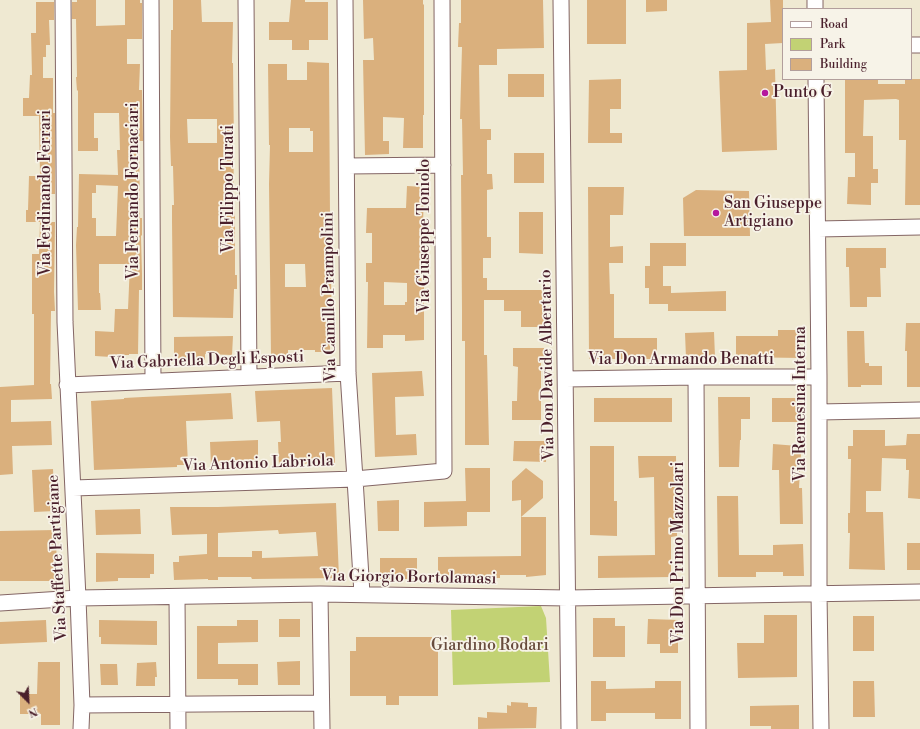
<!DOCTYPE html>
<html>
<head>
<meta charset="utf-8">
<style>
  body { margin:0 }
  #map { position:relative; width:920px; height:729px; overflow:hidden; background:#efe9d2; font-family:"Libre Bodoni",serif }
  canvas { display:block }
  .legend { position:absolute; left:782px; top:8px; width:130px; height:72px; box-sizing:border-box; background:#f7f3e8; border:1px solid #b29e9c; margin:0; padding:5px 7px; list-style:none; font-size:12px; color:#4a1f2b }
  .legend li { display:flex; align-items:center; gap:8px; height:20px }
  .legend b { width:20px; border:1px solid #b29e9c }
  .north { position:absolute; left:8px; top:681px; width:40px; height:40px; -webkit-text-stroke:3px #f7f3e8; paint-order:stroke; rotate:156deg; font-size:11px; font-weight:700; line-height:16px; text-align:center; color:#4a1f2b }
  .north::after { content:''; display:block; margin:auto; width:14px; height:18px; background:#4a1f2b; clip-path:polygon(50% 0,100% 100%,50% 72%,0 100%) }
</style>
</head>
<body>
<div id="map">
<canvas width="920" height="729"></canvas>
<ul class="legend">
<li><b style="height:5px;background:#fff"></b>Road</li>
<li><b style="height:11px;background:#c2d274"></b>Park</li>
<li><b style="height:11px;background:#dab07d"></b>Building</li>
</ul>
<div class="north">N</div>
</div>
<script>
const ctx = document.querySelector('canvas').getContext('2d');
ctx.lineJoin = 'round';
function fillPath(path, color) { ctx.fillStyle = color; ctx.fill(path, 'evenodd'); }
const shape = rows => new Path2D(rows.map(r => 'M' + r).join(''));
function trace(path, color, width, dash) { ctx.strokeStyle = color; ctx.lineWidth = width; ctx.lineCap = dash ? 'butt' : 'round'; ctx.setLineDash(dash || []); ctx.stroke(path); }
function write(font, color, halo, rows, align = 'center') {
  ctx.font = font + ' "Libre Bodoni",serif'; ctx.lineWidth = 3.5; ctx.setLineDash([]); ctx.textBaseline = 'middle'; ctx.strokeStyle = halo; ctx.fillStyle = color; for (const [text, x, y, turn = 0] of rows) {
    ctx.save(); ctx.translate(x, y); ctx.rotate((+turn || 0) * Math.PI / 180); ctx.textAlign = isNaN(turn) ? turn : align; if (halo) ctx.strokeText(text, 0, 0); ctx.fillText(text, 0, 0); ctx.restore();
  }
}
const green = shape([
  [541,606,546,618,550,682,453,685,451,610]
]);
const building = shape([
  [77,0,96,0,96,26,125,25,125,0,140,0,140,3,142,3,142,39,127,39,127,64,140,64,139,90,142,90,143,141,139,141,140,218,142,218,142,235,141,236,142,274,142,290,139,290,138,354,129,354,129,355,112,355,111,357,95,356,95,331,114,332,115,309,128,309,130,264,99,264,99,293,100,293,101,310,78,310,76,245,77,227,78,227,79,174,118,175,117,150,120,150,119,113,94,113,94,138,98,138,98,151,78,151,78,90,77,91,76,77,77,77,76,19,72,19,72,2,77,2],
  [96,185,118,186,116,236,96,236,96,218,92,218,92,193,96,193],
  [173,0,201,0,202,22,233,22,232,63,233,63,234,148,233,209,235,209,235,275,237,275,237,289,234,289,233,318,173,317,172,221,172,205,174,205,173,166,171,166,170,137,171,30,173,30],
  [187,119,217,119,217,143,188,143],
  [291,0,305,0,305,2,328,2,328,40,309,40,309,50,292,50,292,40,269,40,269,22,289,22],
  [363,0,423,0,423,5,424,4,424,115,423,115,423,148,403,148,404,118,383,117,383,141,389,141,389,154,365,155,363,60,374,60,373,38,364,39],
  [461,0,543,0,544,48,497,49,497,65,479,65,480,129,491,129,491,140,487,140,487,174,492,174,493,189,487,190,487,237,491,237,491,258,483,258,483,278,487,278,487,290,545,290,544,327,521,327,521,311,504,311,504,300,484,300,484,355,487,355,489,445,465,445,465,341,462,341,462,310,461,175,463,175,462,119,460,119,462,47,458,47,459,23,461,23],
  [587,0,626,0,626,44,587,44],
  [646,0,667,0,667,11,646,12],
  [770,0,783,0,783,43,765,44,766,70,775,69,777,150,722,152,719,71,747,70,747,23,771,22],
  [36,2,54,2,54,20,49,20,50,45,46,45,46,57,43,57,43,78,53,78,53,113,55,113,55,194,48,194,48,222,26,222,26,210,28,210,29,176,40,176,39,116,23,116,23,98,29,98,30,75,32,75,31,33,36,33],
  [307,62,329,63,330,219,332,331,330,331,330,352,315,352,315,350,288,350,288,357,271,357,269,184,270,145,269,145,268,64,287,64,287,80,307,80],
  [289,128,310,128,310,131,313,131,313,152,289,152],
  [285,264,305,264,306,287,285,287],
  [508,74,544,74,544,97,508,97],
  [621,79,621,109,610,109,610,133,622,133,622,143,588,143,589,80],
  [845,79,878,79,878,84,905,84,905,79,920,79,920,205,905,205,906,140,899,140,899,100,896,99,864,100,863,136,873,136,873,169,878,169,878,183,871,183,871,205,847,204,848,177,855,177,855,153,845,153],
  [514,153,544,153,544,183,514,183],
  [407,186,424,187,423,225,427,225,427,249,422,249,422,274,424,274,424,340,405,341,405,335,383,335,383,348,367,348,368,282,366,282,366,263,372,263,372,233,366,233,367,208,406,208],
  [384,282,407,283,407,302,405,302,405,305,384,305],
  [588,187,624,187,623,215,610,215,610,247,623,246,623,263,609,263,610,294,614,294,614,338,657,338,657,359,589,359],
  [696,190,749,191,750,236,684,236,683,198],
  [519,212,543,212,543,254,519,253],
  [40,222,55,222,54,292,55,311,51,311,50,384,51,384,52,399,11,400,11,422,51,421,52,445,12,446,13,474,0,475,0,387,34,385,34,314,32,314,32,254,39,254],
  [650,243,686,243,686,266,663,266,663,286,671,286,671,293,726,291,726,311,668,311,668,304,649,304,649,288,645,288,645,266,650,266],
  [846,248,886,248,886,268,880,268,881,297,867,297,867,307,850,307,849,267,846,267],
  [906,323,920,323,920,387,907,387,907,351,905,351],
  [778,330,801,330,801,358,736,357,736,336,778,336],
  [847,331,864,331,865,363,869,363,869,366,882,366,882,385,861,385,861,387,848,387],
  [714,332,715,357,686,358,685,333],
  [233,336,232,355,205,354,205,360,174,361,174,337],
  [513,348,544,348,544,360,541,360,541,420,512,420,512,401,517,401,518,367,513,366],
  [422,371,424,396,395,397,396,435,416,434,417,455,375,457,372,373],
  [332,388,335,463,279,464,278,442,281,442,280,421,257,422,255,391],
  [231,393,233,419,186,421,188,465,177,465,177,467,94,470,91,401,124,399,124,398,143,397],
  [718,397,750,397,750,419,741,419,741,440,740,440,739,467,719,467],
  [594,398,672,398,672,422,594,422],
  [772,398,802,398,802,422,772,422],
  [853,430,885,430,885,446,906,445,907,434,920,434,920,499,908,498,909,470,906,470,906,459,882,458,881,491,866,491,866,512,883,512,885,570,849,569,850,533,848,533,848,513,850,513,851,459,848,459,848,446,853,446],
  [258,440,258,465,211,466,210,442],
  [514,441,547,441,546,462,513,461],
  [773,444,798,446,797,453,801,453,799,488,802,488,803,524,780,524,779,470,772,470],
  [590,446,614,446,614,501,617,501,617,536,590,535],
  [638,456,676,456,677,536,671,537,671,577,598,578,598,556,655,555,654,477,639,478],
  [465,468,490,468,490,512,467,512,467,526,424,527,424,502,466,501],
  [526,468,543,481,543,498,521,517,521,500,512,501,512,481],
  [53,469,55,511,34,512,32,470],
  [717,496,738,496,739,555,773,555,773,545,803,544,804,576,783,576,783,572,756,572,756,577,718,577],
  [399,500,399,531,378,531,377,501],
  [336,503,339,578,252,579,251,577,218,577,218,580,208,580,208,579,174,580,173,562,179,562,179,556,207,554,207,534,172,535,170,507,218,507],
  [278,530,279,534,316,532,318,556,262,558,262,551,252,551,252,557,218,557,218,533],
  [140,509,141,534,96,535,95,510],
  [521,517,546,517,546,575,526,577,526,575,500,575,500,578,438,579,438,557,521,556],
  [56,530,57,581,0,581,0,531],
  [907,543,920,543,920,570,907,570],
  [96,553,154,554,154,574,150,574,150,578,118,578,118,581,96,582],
  [380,558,417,558,417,579,380,579],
  [764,615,797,615,797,677,738,678,737,643,764,643],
  [853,616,874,616,874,651,853,651],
  [593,618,615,618,615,626,625,626,625,657,593,657],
  [279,619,300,619,300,637,279,637],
  [648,619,678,620,678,653,660,653,660,644,647,644],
  [46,620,47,642,0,644,0,622],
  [99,620,157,621,157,645,101,644,101,637,99,637],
  [237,620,258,620,258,642,218,643,218,664,258,664,258,685,238,685,238,679,197,679,197,626,237,626],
  [356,637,432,637,432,650,438,650,438,696,399,696,399,705,386,705,386,696,350,696,350,651,356,651],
  [300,661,300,685,278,685,277,662],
  [38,662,60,662,60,725,41,725,41,714,20,714,20,694,37,694],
  [156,662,157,677,155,677,155,686,136,686,137,663],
  [100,664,117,664,118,685,101,685],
  [591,681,606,681,606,689,655,688,655,681,681,681,681,719,655,719,655,713,606,713,606,721,591,721],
  [853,681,874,681,875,717,853,717],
  [511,702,528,703,528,707,537,707,536,728,478,729,478,717,487,718,487,712,507,713,507,705,511,706],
  [799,705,799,729,771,729,771,726,750,726,750,706]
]);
const minor = shape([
  [63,0,65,322,78,598,82,705,81,729],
  [151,0,153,381],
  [246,0,249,377],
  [345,0,348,373,355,479,362,594],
  [561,0,569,729],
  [815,0,815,9],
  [911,45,920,45],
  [816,79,819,377,819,593,821,729],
  [347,166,443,165],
  [818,229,920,227],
  [696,377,698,729],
  [566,379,696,377,819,377],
  [67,385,348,373],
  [819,412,920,410],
  [73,488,355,479,444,471,442,0],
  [320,594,322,729],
  [177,597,178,729],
  [0,603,78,598,320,594,568,598,920,592],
  [82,705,321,703]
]);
const markers = [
  [765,93,4,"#b5179e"],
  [716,213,4,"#b5179e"]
];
const poiNames = [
  ["Punto G",773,93],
  ["San Giuseppe",724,204],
  ["Artigiano",724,222]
];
const streetNames = [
  ["Via Filippo Turati",229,189,-90],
  ["Via Fernando Fornaciari",134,191,-90],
  ["Via Ferdinando Ferrari",46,193,-90],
  ["Via Giuseppe Toniolo",425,236,-90],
  ["Via Camillo Prampolini",330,297,-91],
  ["Via Don Armando Benatti",681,360],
  ["Via Gabriella Degli Esposti",207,361,-2],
  ["Via Don Davide Albertario",548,365,-91],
  ["Via Remesina Interna",801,404,-90],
  ["Via Antonio Labriola",258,464,-2],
  ["Via Don Primo Mazzolari",679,553,-90],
  ["Via Staffette Partigiane",58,558,-93],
  ["Via Giorgio Bortolamasi",409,578,1]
];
const parkNames = [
  ["Giardino Rodari",490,646]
];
fillPath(green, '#c2d274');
fillPath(building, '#dab07d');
trace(minor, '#846665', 17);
trace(minor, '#fff', 15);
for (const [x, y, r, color] of markers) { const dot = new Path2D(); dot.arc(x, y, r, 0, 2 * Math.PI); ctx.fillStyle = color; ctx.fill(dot); trace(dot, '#f7f3e8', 1.5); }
write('16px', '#4a1f2b', '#f7f3e8', poiNames, 'left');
write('16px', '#4a1f2b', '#f7f3e8', streetNames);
write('16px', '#684c3d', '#f7f3e8', parkNames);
</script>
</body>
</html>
